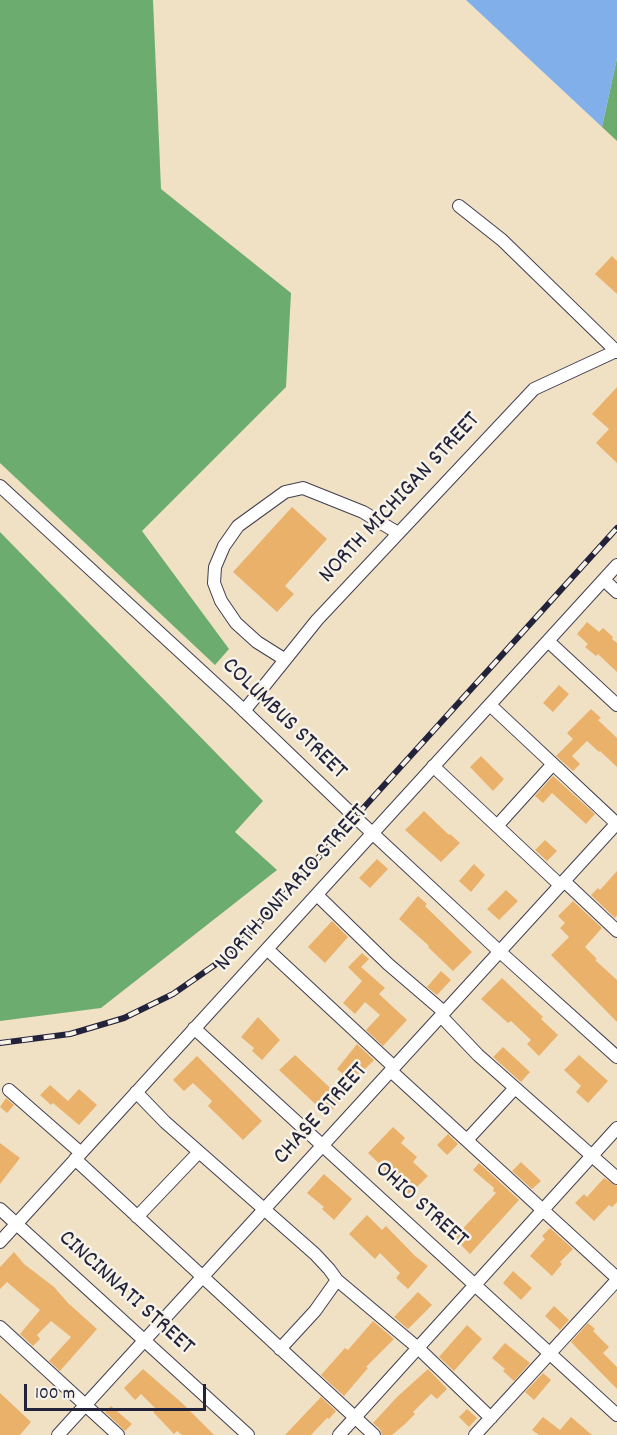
<!DOCTYPE html>
<html>
<head>
<meta charset="utf-8">
<style>
  body { margin:0 }
  #map { position:relative; width:617px; height:1435px; overflow:hidden; background:#f0e1c4; font-family:Dekko,sans-serif }
  canvas { display:block }
  .scale { position:absolute; left:24px; top:1384px; width:182px; height:27px; box-sizing:border-box; border:3px solid #22223b; border-top:0; padding-left:8px; font-size:18px; line-height:21px; white-space:nowrap; color:#22223b; -webkit-text-stroke:4px #f7f3e8; paint-order:stroke }
</style>
</head>
<body>
<div id="map">
<canvas width="617" height="1435"></canvas>
<div class="scale">100 m</div>
</div>
<script>
const ctx = document.querySelector('canvas').getContext('2d');
ctx.lineJoin = 'round';
function fillPath(path, color) { ctx.fillStyle = color; ctx.fill(path, 'evenodd'); }
const shape = rows => new Path2D(rows.map(r => 'M' + r).join(''));
function trace(path, color, width, dash) { ctx.strokeStyle = color; ctx.lineWidth = width; ctx.lineCap = dash ? 'butt' : 'round'; ctx.setLineDash(dash || []); ctx.stroke(path); }
function write(font, color, halo, rows, align = 'center') {
  ctx.font = font + ' Dekko,sans-serif'; ctx.lineWidth = 5; ctx.setLineDash([]); ctx.textBaseline = 'middle'; ctx.strokeStyle = halo; ctx.fillStyle = color; for (const [text, x, y, turn = 0] of rows) {
    ctx.save(); ctx.translate(x, y); ctx.rotate((+turn || 0) * Math.PI / 180); ctx.textAlign = isNaN(turn) ? turn : align; if (halo) ctx.strokeText(text, 0, 0); ctx.fillText(text, 0, 0); ctx.restore();
  }
}
const forest = shape([
  [0,0,153,0,161,189,291,293,286,387,142,531,229,649,215,665,0,463],
  [617,58,617,141,602,127],
  [0,532,263,801,235,832,277,870,101,1008,0,1021]
]);
const water = shape([
  [466,0,617,0,617,58,602,127]
]);
const building = shape([
  [612,256,617,261,617,294,595,274],
  [617,387,617,463,596,443,609,429,592,414],
  [292,507,327,539,285,586,294,594,277,612,233,572],
  [587,622,599,632,603,628,613,637,612,639,617,643,617,672,598,654,596,656,585,647,588,644,577,634],
  [559,685,569,694,553,712,543,703],
  [591,709,601,718,598,720,617,738,617,767,600,751,599,752,587,741,572,756,580,764,573,771,556,756,573,739,567,733],
  [481,756,504,779,493,791,470,767],
  [553,776,595,814,586,824,552,793,543,803,535,796],
  [424,811,449,835,450,834,460,843,441,862,405,830],
  [545,840,557,851,547,861,535,850],
  [377,859,388,869,370,888,359,878],
  [474,864,485,875,471,892,459,881],
  [617,871,617,915,615,918,591,895,598,888,600,890],
  [506,890,518,901,499,920,487,909],
  [418,896,427,904,425,906,472,952,453,971,428,947,429,946,399,919],
  [573,901,602,928,585,947,597,959,595,960,617,980,617,1022,551,955,569,937,560,928,565,923,558,916],
  [332,921,348,937,325,963,308,947],
  [362,953,369,959,361,967,385,988,379,994,407,1020,383,1046,366,1030,380,1015,365,1002,355,1014,343,1003,362,981,348,967],
  [441,971,451,980,437,995,427,987],
  [502,978,543,1017,541,1019,558,1035,539,1056,527,1044,531,1040,511,1021,508,1023,481,999],
  [258,1017,280,1040,262,1060,252,1051,254,1048,241,1037],
  [357,1044,374,1060,352,1082,337,1069],
  [503,1047,530,1072,521,1082,493,1057],
  [295,1055,342,1099,327,1115,279,1070],
  [579,1055,608,1081,588,1103,576,1092,581,1086,564,1070],
  [197,1056,262,1121,243,1140,208,1106,212,1101,193,1083,184,1091,173,1080],
  [50,1085,68,1101,79,1089,97,1105,79,1125,53,1103,51,1105,40,1095],
  [6,1098,14,1105,7,1113,0,1107],
  [393,1127,405,1138,401,1143,417,1157,413,1162,428,1176,409,1195,383,1171,385,1169,368,1153],
  [448,1134,458,1144,447,1155,437,1145],
  [0,1143,20,1158,0,1184],
  [521,1162,541,1181,532,1189,512,1171],
  [479,1163,519,1200,470,1254,454,1238,496,1193,493,1191,494,1188,473,1170],
  [324,1174,352,1199,334,1220,322,1209,324,1207,307,1193],
  [604,1178,617,1186,617,1202,612,1207,609,1205,594,1221,575,1203,584,1194,587,1197],
  [367,1215,382,1230,386,1226,415,1256,428,1266,408,1289,396,1278,400,1273,380,1253,375,1259,349,1234],
  [550,1228,573,1249,560,1262,562,1264,552,1276,530,1256,545,1239,542,1236],
  [14,1252,24,1264,54,1287,68,1303,97,1329,60,1371,49,1361,71,1337,51,1321,37,1335,40,1339,33,1346,20,1334,40,1310,7,1282,0,1289,0,1267],
  [513,1271,532,1288,521,1300,503,1283],
  [418,1292,432,1305,408,1329,394,1317],
  [554,1306,569,1320,560,1330,545,1316],
  [373,1321,394,1339,366,1367,368,1368,344,1396,321,1375,345,1348,348,1350],
  [588,1323,595,1329,593,1331,609,1347,603,1353,617,1367,617,1389,571,1342],
  [467,1325,482,1339,454,1371,439,1357],
  [505,1343,530,1363,514,1381,503,1371,505,1369,492,1358],
  [143,1369,182,1403,214,1435,182,1435,177,1431,174,1434,153,1412,156,1409,141,1394,135,1400,124,1388],
  [428,1369,447,1389,437,1399,431,1394,413,1412,415,1414,404,1425,392,1435,382,1435,380,1429,373,1423,397,1397],
  [543,1373,551,1380,534,1400,525,1392],
  [0,1393,31,1422,20,1435,0,1435],
  [321,1397,336,1411,329,1419,327,1418,311,1435,285,1435],
  [111,1406,132,1424,125,1431,105,1412],
  [467,1409,477,1418,469,1427,459,1417],
  [543,1417,560,1430,571,1417,592,1435,539,1435,532,1430]
]);
const minor = shape([
  [459,206,502,240,617,352],
  [0,486,236,703,355,817,499,951,617,1057],
  [604,580,617,592],
  [548,641,617,705],
  [284,659,257,642,236,623,221,601,214,583,215,567,224,546,238,526,285,492,303,488,363,512,398,533],
  [490,705,616,823],
  [244,711,317,620,534,389,616,351],
  [433,766,560,885],
  [497,826,553,764],
  [564,881,617,931],
  [317,895,388,964,444,1012],
  [267,949,394,1067],
  [441,1016,478,1055,617,1178],
  [194,1028,617,1415],
  [391,1071,617,1278],
  [9,1090,81,1153],
  [136,1092,165,1122,315,1254,329,1269,337,1280,418,1348,491,1418],
  [467,1140,515,1088],
  [75,1159,374,1435],
  [0,1209,248,1435],
  [137,1217,199,1152],
  [0,1242,617,565],
  [0,1327,118,1435],
  [280,1349,315,1311,337,1280],
  [58,1435,617,823],
  [339,1435,617,1128],
  [475,1435,617,1280]
]);
const rail = shape([
  [0,1043,70,1034,124,1018,173,994,232,953,617,528]
]);
const streetNames = [
  ["NORTH MICHIGAN STREET",401,499,-47],
  ["COLUMBUS STREET",283,720,44],
  ["NORTH ONTARIO STREET",293,889,-48],
  ["CHASE STREET",322,1115,-48],
  ["OHIO STREET",420,1206,42],
  ["CINCINNATI STREET",125,1294,42]
];
fillPath(forest, '#6cac6f');
fillPath(water, '#80afea');
fillPath(building, '#eab16b');
trace(minor, '#413f50', 14);
trace(minor, '#fff', 12);
trace(rail, '#22223b', 6);
trace(rail, '#f7f3e8', 4, [11]);
write('24px', '#22223b', '#f7f3e8', streetNames);
</script>
</body>
</html>
